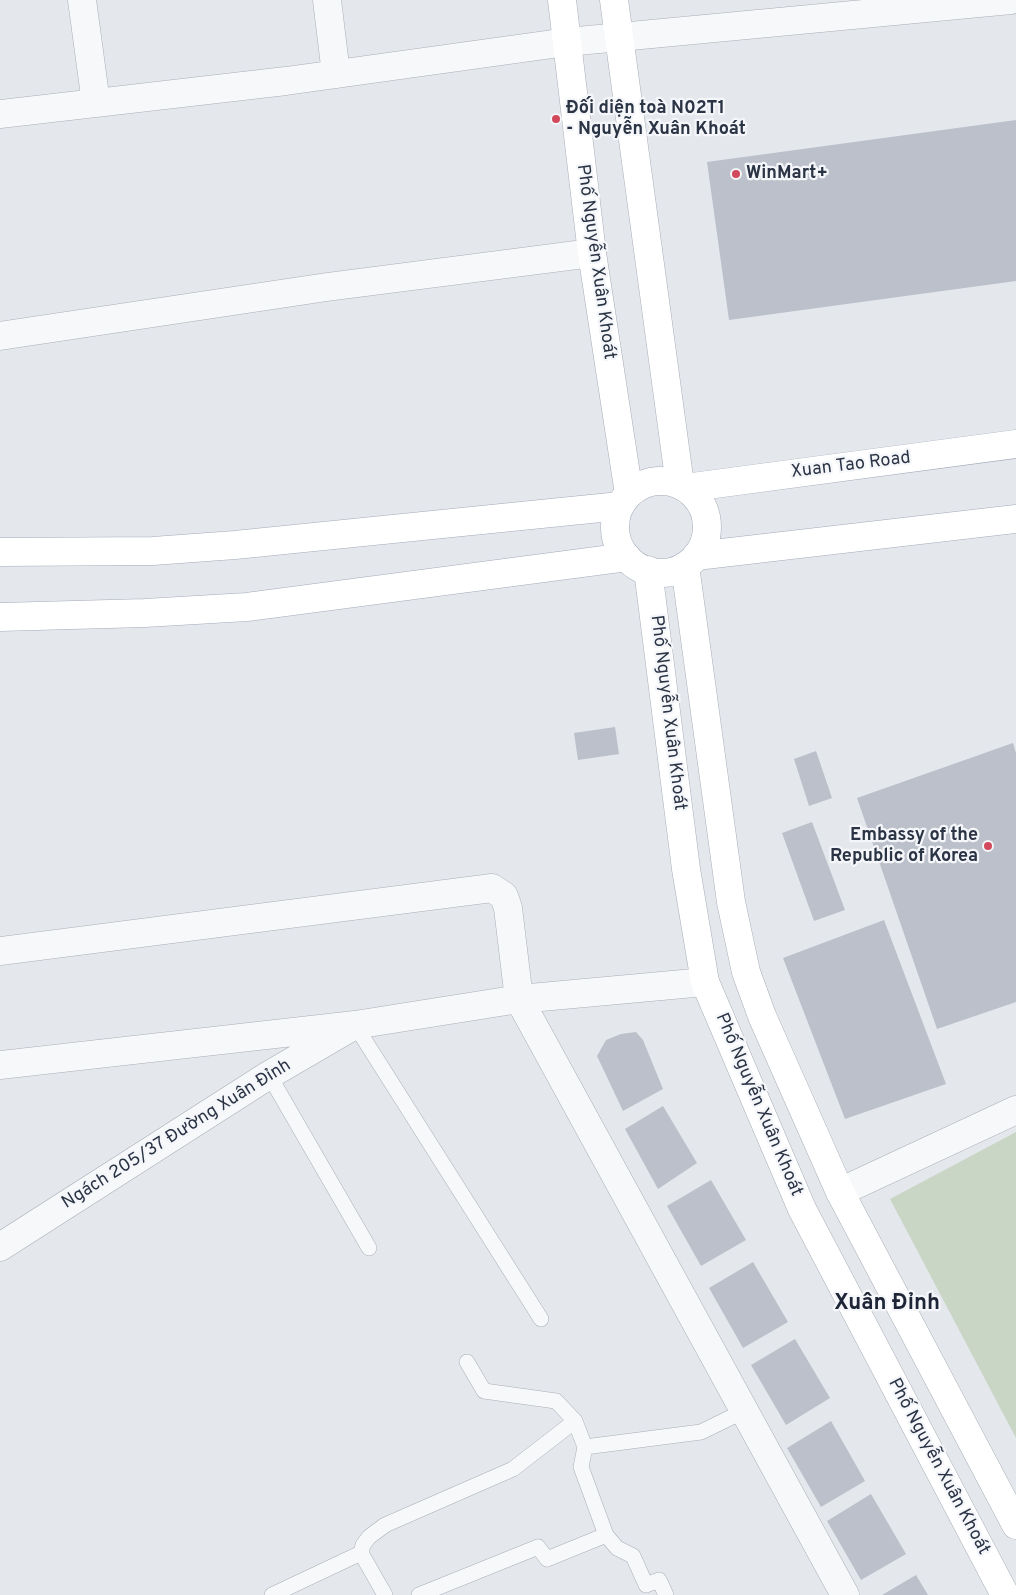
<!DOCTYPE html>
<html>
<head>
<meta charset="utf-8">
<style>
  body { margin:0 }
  canvas { display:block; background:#e4e7ec }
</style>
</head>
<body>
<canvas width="1016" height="1595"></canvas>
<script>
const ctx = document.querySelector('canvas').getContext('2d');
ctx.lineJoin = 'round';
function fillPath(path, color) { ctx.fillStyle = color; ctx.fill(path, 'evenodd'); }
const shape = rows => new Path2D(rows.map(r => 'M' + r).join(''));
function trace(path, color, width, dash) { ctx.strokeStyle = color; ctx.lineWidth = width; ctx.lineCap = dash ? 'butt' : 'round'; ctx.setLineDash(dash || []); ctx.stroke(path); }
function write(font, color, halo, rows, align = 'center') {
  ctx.font = font + ' Overpass,sans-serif'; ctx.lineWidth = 4.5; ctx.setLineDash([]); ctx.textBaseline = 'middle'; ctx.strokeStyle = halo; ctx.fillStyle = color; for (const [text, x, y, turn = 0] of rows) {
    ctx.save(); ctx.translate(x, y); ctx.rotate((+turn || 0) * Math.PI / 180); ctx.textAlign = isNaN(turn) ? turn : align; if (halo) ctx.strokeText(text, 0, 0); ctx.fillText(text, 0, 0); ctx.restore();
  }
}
const green = shape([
  [1016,1132,1016,1438,890,1199]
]);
const building = shape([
  [1016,120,1016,281,729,320,707,162],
  [615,727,619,754,578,760,574,733],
  [1013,743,1016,753,1016,1002,937,1029,857,798],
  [816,751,832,798,809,806,794,759],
  [812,822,845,910,814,921,782,833],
  [884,920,946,1084,845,1119,783,958],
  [636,1032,643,1040,663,1089,623,1111,597,1056,606,1040,621,1034],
  [663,1106,697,1163,658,1189,625,1129],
  [711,1180,746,1240,701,1266,667,1206],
  [753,1262,788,1322,743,1348,709,1288],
  [795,1339,830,1398,786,1425,751,1365],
  [831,1421,865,1481,821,1507,787,1448],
  [871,1494,906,1554,861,1580,827,1521],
  [916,1575,928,1595,882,1595]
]);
const lane = shape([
  [355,1025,541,1319],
  [269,1075,369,1248],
  [467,1362,484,1391,556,1401,575,1421,585,1447],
  [585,1447,701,1432,744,1411],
  [606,1535,617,1548,633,1556,646,1585,659,1580,666,1595],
  [361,1553,363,1545,369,1537,385,1525,513,1469,575,1421],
  [272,1595,361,1553,385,1595],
  [419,1595,538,1547,547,1559,606,1535,581,1467,585,1447]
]);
const street = shape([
  [82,0,96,103],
  [327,0,336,74],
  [0,114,286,81,567,42,1011,0],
  [0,336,327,287,592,253],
  [0,951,492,888,504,896,508,908,519,999,845,1595],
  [0,1065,355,1025,519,999,705,982],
  [840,1192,1016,1110],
  [0,1247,269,1075,348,1029]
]);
const secondary = shape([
  [562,0,592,253,629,494],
  [614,0,680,485],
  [685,566,731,902,746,972,762,1016,840,1192,1016,1525],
  [648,570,686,869,705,982,802,1209,1005,1595]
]);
const primary = shape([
  '615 527a46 46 0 1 1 92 0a46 46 0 1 1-92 0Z',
  [685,488,1016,444],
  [0,552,153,551,235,545,620,506],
  [696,556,1016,519],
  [0,617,145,613,247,607,627,557]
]);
const markers = [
  [556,119,5,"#d1495b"],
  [736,174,5,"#d1495b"],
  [988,846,5,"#d1495b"]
];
const poiNames = [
  ["Đối diện toà N02T1",566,109],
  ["- Nguyễn Xuân Khoát",566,130],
  ["WinMart+",746,174],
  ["Embassy of the",978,836,"right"],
  ["Republic of Korea",978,857,"right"]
];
const streetNames = [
  ["Phố Nguyễn Xuân Khoát",595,262,82],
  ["Xuan Tao Road",851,466,-7],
  ["Phố Nguyễn Xuân Khoát",667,713,83],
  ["Phố Nguyễn Xuân Khoát",758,1105,67],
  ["Ngách 205/37 Đường Xuân Đỉnh",177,1135,-32],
  ["Phố Nguyễn Xuân Khoát",938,1467,62]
];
const districtNames = [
  ["Xuân Đỉnh",887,1305]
];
fillPath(green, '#c9d6c5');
fillPath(building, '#bbc0ca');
trace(lane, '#a9aeb7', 16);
trace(street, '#a9aeb7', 29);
trace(secondary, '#a9aeb7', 29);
trace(primary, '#a3abb8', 29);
trace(lane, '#f7f8fa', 15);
trace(street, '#f7f8fa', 28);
trace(secondary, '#fff', 28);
trace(primary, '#fff', 28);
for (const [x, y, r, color] of markers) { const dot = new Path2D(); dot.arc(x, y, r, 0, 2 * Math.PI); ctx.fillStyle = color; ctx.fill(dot); trace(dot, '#f4f6f9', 2); }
write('bold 18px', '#2b3445', '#f4f6f9', poiNames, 'left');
write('18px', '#2b3445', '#f4f6f9', streetNames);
write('bold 22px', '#1d2536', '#f4f6f9', districtNames);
</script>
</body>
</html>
